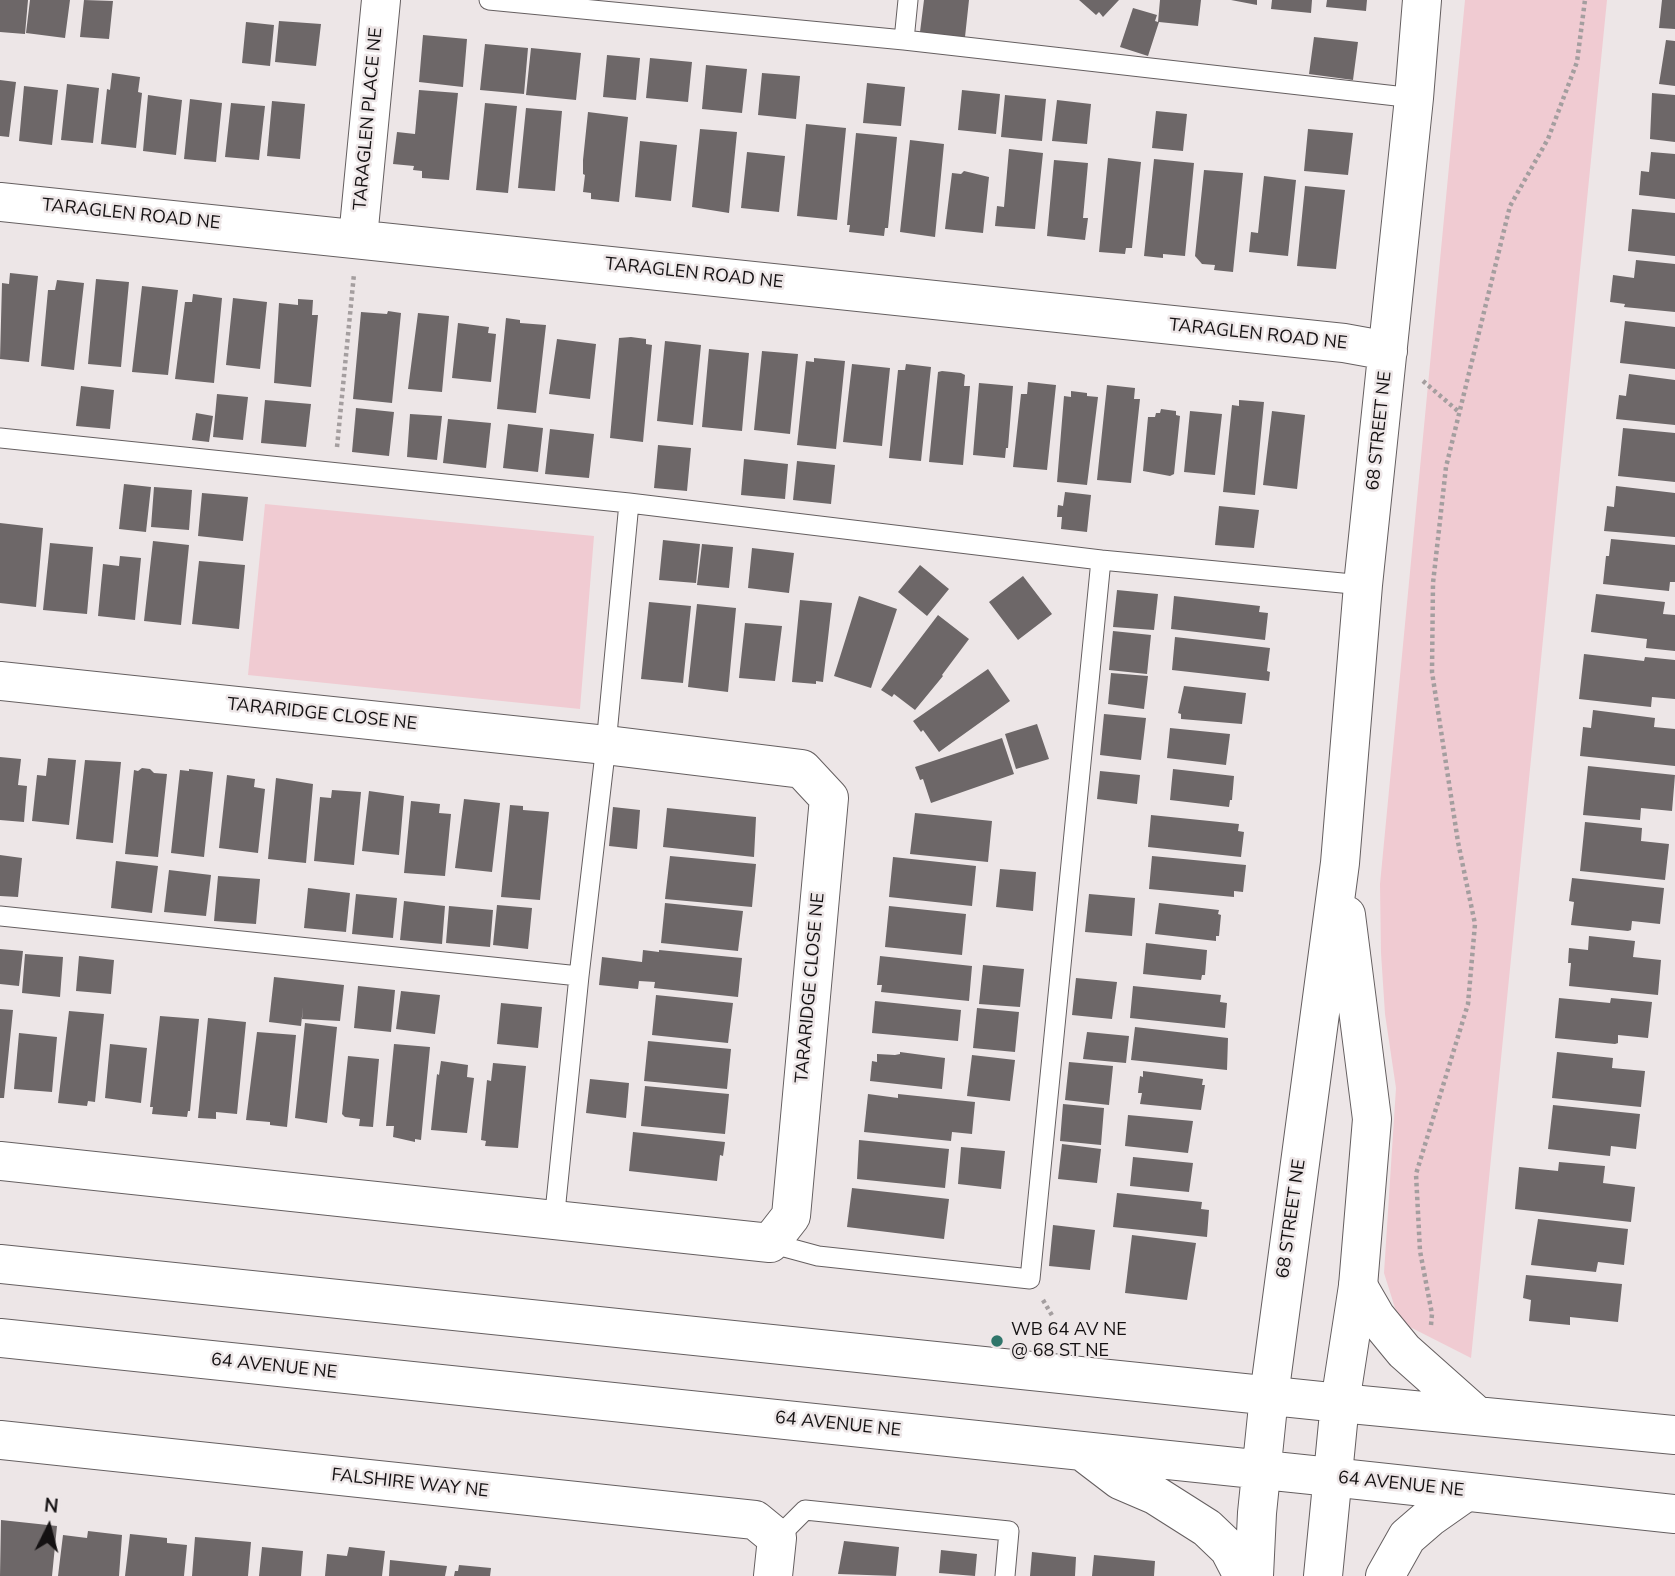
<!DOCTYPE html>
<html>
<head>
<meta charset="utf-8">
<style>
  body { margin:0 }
  #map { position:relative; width:1675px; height:1576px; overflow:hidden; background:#ede6e7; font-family:"Nunito Sans",sans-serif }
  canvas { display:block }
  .north { position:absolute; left:14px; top:1492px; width:70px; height:70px; -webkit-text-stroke:5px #ede6e7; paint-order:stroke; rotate:6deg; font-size:19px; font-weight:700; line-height:28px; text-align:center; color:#141112 }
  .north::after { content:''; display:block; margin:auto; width:24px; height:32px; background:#141112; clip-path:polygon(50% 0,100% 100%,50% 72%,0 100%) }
</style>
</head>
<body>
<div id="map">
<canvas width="1675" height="1576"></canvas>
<div class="north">N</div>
</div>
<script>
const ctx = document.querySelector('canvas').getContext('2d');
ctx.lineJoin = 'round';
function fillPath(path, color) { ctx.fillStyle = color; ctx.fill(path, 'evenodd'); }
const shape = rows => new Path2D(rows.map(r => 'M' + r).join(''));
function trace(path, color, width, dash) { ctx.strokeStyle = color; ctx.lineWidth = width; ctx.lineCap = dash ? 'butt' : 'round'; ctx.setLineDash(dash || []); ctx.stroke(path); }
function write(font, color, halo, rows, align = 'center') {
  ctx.font = font + ' "Nunito Sans",sans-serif'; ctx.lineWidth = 5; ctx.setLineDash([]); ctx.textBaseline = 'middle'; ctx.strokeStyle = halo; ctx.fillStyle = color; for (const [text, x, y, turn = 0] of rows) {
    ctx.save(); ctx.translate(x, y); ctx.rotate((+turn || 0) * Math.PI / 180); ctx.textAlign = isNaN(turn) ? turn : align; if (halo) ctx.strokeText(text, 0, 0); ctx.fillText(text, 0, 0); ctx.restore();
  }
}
const green = shape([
  [1465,0,1607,0,1471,1358,1406,1325,1395,1308,1384,1273,1396,1088,1385,1014,1381,953,1380,884],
  [265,504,594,536,580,709,248,675]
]);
const building = shape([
  [0,0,28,0,25,34,0,32],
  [30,0,70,0,65,38,26,33],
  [84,0,113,1,109,39,80,37],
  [924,0,969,0,965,37,920,32],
  [1079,0,1119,0,1103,17,1099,12,1096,15],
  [1160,0,1201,0,1198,26,1159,22,1148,56,1120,47,1133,8,1157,15,1155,21,1158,22],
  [1231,0,1257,0,1257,5],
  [1272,0,1312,0,1311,13,1271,9],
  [1327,0,1367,0,1366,11,1326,7],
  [1662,0,1675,0,1675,29,1659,28],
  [279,21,321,24,316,66,275,62],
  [246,22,274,25,270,66,242,63],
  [423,35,467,39,463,87,419,82],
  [1314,37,1358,42,1353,80,1309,74],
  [1666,40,1675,41,1675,86,1659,84],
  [485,44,528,48,524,94,480,90],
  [531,48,581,53,576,100,526,95],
  [607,55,640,58,636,100,603,97],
  [650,58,692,62,688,102,646,98],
  [706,65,747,69,742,113,702,109],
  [112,73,140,77,138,92,142,93,136,148,101,144,107,89,110,90],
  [762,73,800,76,796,119,758,115],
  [0,80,16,82,9,137,0,136],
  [867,83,905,87,901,126,863,123],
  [67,84,99,88,93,143,61,140],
  [24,86,58,90,52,145,19,141],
  [419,90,458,93,449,180,422,178,422,171,413,170,414,166,393,164,397,132,415,134],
  [962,90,1000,94,996,134,958,130],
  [1652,93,1675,95,1675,142,1650,139],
  [148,95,182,100,176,155,143,151],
  [1005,95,1046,99,1042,141,1001,137],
  [190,99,222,103,216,162,184,159],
  [1057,100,1091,104,1087,144,1052,141],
  [272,101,305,104,300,159,267,156],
  [231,103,265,106,259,160,225,157],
  [485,103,517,106,508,193,476,190],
  [526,108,562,111,555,191,518,188],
  [1156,111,1187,114,1183,151,1152,148],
  [588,112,628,117,619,202,591,199,591,193,583,192,585,175,583,174,583,160],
  [806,124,846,128,837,220,797,216],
  [700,129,737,132,729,213,692,207],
  [1308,129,1353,133,1348,175,1304,171],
  [856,133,897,137,888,228,885,228,884,236,849,232,850,225,847,225],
  [910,140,944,144,935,237,900,232],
  [640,141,677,145,671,201,635,197],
  [1009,149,1043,153,1035,229,995,226,997,206,1004,207],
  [747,152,785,156,779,212,741,208],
  [1651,152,1675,154,1675,199,1639,195,1641,171,1649,172],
  [1108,158,1141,162,1132,248,1126,248,1125,254,1099,252],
  [1154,159,1194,163,1185,256,1163,254,1163,258,1144,256],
  [1054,160,1088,163,1083,218,1088,218,1085,240,1047,236],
  [1204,170,1243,173,1233,272,1214,270,1215,265,1202,264,1195,256],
  [964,171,989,177,983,233,945,229,952,173,961,174],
  [1264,176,1296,180,1288,256,1249,252,1251,232,1258,233],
  [1305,186,1345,190,1336,269,1297,266],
  [1632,209,1675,213,1675,256,1628,251],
  [1636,260,1675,264,1675,312,1624,307,1625,304,1610,302,1613,275,1634,278],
  [10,273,38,276,29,362,0,359,2,283,9,284],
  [96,279,129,282,121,367,88,364],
  [57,280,84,283,74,370,41,366,48,290,55,290],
  [142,286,178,290,168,375,132,372],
  [193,294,222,298,214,383,175,379,185,302,192,302],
  [233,298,267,302,260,369,226,365],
  [298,299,313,300,312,315,318,315,311,387,274,383,279,303,298,305],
  [388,311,401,313,392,403,353,399,361,312,387,314],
  [418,313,449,316,442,392,408,389],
  [506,318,520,320,520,323,546,325,536,413,497,409],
  [1625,321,1675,327,1675,369,1620,363],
  [458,323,489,327,488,333,496,334,491,382,452,378],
  [631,337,646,339,646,344,652,345,643,442,610,438,619,338],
  [557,339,596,344,590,399,549,394],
  [665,341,701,345,693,425,657,421],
  [709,349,749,353,742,431,702,427],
  [762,351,798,354,790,434,754,430],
  [814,358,845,361,836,449,797,445,806,361,814,362],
  [852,364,890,368,882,446,843,442],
  [906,364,931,367,921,461,889,458,898,370,905,370],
  [942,371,961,373,965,375,964,386,970,386,963,465,929,462,938,372],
  [1629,374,1675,380,1675,425,1616,419,1619,395,1626,396],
  [1028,382,1056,385,1047,470,1013,467,1021,394,1027,394],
  [979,383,1013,386,1008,448,1006,448,1005,458,973,455],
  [1107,385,1135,388,1134,399,1140,399,1131,483,1097,480],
  [81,386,114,390,110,429,76,426],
  [1071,391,1087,393,1087,396,1098,397,1087,485,1057,482,1064,396,1071,397],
  [217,394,248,397,243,440,213,437],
  [265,400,311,404,306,447,261,443],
  [1239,400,1264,402,1255,495,1223,492,1232,405,1239,406],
  [356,408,394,412,389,456,352,452],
  [1161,409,1176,411,1176,415,1180,416,1174,474,1170,476,1143,471,1148,417,1155,417,1156,413,1160,413],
  [1190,411,1222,414,1215,475,1184,472],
  [1272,411,1305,415,1297,489,1263,485],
  [196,413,213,416,209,442,192,440],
  [410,414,442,416,437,460,407,457],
  [448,419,491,423,486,468,443,463],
  [508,424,543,428,538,472,503,468],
  [1623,428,1675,433,1675,482,1618,476],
  [550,429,594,434,589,478,545,474],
  [658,445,691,448,687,491,654,488],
  [744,459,788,464,785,499,741,495],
  [797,461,835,465,831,504,793,500],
  [124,484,151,487,146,532,119,529],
  [1616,486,1675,493,1675,537,1604,531,1607,506,1614,507],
  [154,487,192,490,189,530,151,527],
  [1065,492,1091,495,1087,532,1061,529,1062,517,1057,517,1058,505,1063,506],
  [202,493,248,497,243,541,198,536],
  [1219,506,1259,510,1254,548,1215,545],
  [0,523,43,528,36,607,0,603],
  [1611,539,1675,545,1675,582,1670,582,1669,591,1603,584,1606,556,1609,556],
  [663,540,700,544,696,583,659,580],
  [153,541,189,545,181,625,144,621],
  [50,543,93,547,87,614,43,610],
  [702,544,733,547,729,588,697,585],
  [752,548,794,553,789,593,748,588],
  [120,556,141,558,135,620,98,616,103,564,119,566],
  [199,561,245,565,239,629,192,624],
  [920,565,949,589,927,616,898,592],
  [1023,576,1052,614,1018,640,989,602],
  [1117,590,1158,594,1154,630,1113,627],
  [1596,594,1665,602,1663,614,1675,615,1675,651,1646,648,1647,639,1591,632],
  [859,596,897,609,871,688,834,676],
  [1174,596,1260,606,1259,612,1268,613,1265,640,1171,629],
  [800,600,832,603,823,682,816,681,816,684,792,682],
  [649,602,691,606,683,683,641,679],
  [697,604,736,608,728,692,688,687],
  [938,615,969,639,942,675,943,676,915,710,894,694,892,697,881,690],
  [745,623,782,626,775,681,739,678],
  [1113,631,1151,635,1147,674,1109,670],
  [1175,637,1270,648,1267,671,1270,672,1269,681,1172,670],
  [1584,654,1644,661,1645,657,1675,660,1675,699,1652,697,1651,707,1579,699],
  [988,669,1010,701,939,752,923,730,921,732,913,721],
  [1111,673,1148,676,1144,709,1108,704],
  [1184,686,1246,693,1242,724,1181,719,1181,714,1178,713],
  [1593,710,1655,718,1654,727,1675,729,1675,766,1580,756,1583,727,1591,728],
  [1104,714,1146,718,1141,760,1100,755],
  [1037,724,1049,759,1016,769,1005,734],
  [1170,728,1230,734,1226,765,1167,758],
  [1002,738,1014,774,931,803,923,779,920,780,915,767],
  [0,757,21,759,18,785,27,786,24,822,0,820],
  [48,758,76,760,69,825,32,821,37,775,46,776],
  [85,760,121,762,113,843,76,839],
  [1588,766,1675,775,1672,811,1641,808,1640,820,1583,815],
  [142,768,150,769,154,773,167,774,158,857,125,854,134,770,138,771],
  [189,769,213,772,204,857,171,853,180,770,189,771],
  [1173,769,1234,776,1232,800,1230,800,1229,807,1170,800],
  [1100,771,1140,775,1137,804,1097,799],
  [227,775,255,779,254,787,265,789,258,853,219,848],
  [276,778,313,784,306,863,268,859],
  [332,790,361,792,354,865,314,861,320,797,331,798],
  [369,791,404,796,399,855,362,851],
  [464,799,500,803,492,872,455,868],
  [411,801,440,804,439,813,451,814,445,876,404,873],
  [510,805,523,806,523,810,549,812,540,900,501,897],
  [613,807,640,810,637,849,609,846],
  [667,808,756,817,754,857,663,847],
  [915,813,992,821,988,862,910,854],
  [1151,815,1239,824,1238,831,1244,832,1241,857,1148,847],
  [1585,822,1642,828,1641,841,1669,844,1665,880,1580,871],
  [0,855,22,858,18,897,0,896],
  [670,856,756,864,752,907,665,899],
  [1152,856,1246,865,1243,892,1234,891,1234,897,1149,889],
  [893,857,976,866,972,906,889,897],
  [116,861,158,866,152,913,111,908],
  [1000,869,1036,872,1033,911,996,907],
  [169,870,211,875,206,916,164,912],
  [218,876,260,879,256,924,214,921],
  [1572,878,1664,888,1660,924,1632,921,1631,930,1628,931,1571,925,1574,902,1569,901],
  [308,888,350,893,346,932,304,928],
  [356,894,397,898,393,938,352,934],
  [1089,894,1135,898,1132,936,1085,932],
  [404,901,445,906,442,944,400,940],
  [665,903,743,911,738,951,661,943],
  [1159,903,1219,910,1218,914,1221,915,1219,936,1216,936,1216,941,1155,934],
  [497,905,532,908,528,949,493,945],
  [449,906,493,910,490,947,446,943],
  [889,906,966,914,962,955,885,947],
  [1589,936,1635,941,1633,957,1661,960,1658,995,1569,986,1571,963,1568,963,1569,948,1588,950],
  [1146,943,1207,950,1205,975,1202,975,1201,980,1143,974],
  [0,949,23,951,19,986,0,984],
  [643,950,659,952,659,950,742,958,738,997,654,988,655,982,639,981,638,989,599,985,602,957,642,962],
  [25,954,63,957,60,997,22,993],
  [79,956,114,960,111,994,76,991],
  [880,956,972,966,969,1001,881,992,882,985,877,985],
  [983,965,1024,969,1020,1007,979,1004],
  [274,977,344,985,340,1021,302,1019,303,1007,301,1026,269,1022],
  [1076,978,1117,982,1112,1019,1072,1015],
  [358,986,395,990,391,1032,354,1028],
  [1133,986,1221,995,1220,1002,1227,1003,1225,1028,1130,1018],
  [401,991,440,995,435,1034,396,1029],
  [656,995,733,1003,728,1043,652,1035],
  [1559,998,1610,1003,1611,998,1652,1002,1648,1038,1618,1035,1618,1043,1615,1044,1555,1038],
  [875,1001,961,1010,958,1041,872,1033],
  [501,1003,542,1007,538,1048,497,1044],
  [977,1008,1019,1012,1015,1052,973,1048],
  [0,1009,13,1010,4,1098,0,1098],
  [69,1011,104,1014,95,1102,88,1101,87,1106,58,1103],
  [160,1016,199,1019,190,1111,188,1111,187,1117,152,1114,153,1107,150,1107],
  [208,1018,246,1022,237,1114,216,1112,216,1119,198,1118],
  [305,1023,337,1027,327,1123,295,1118],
  [1135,1027,1228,1038,1227,1070,1131,1060],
  [257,1032,296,1035,287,1127,270,1125,270,1122,246,1120],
  [1087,1032,1129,1036,1126,1063,1083,1059],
  [19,1033,57,1037,52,1092,14,1089],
  [648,1041,731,1049,727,1089,644,1081],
  [110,1044,147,1048,141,1103,105,1098],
  [394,1044,430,1047,421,1140,415,1139,415,1142,393,1137,394,1126,386,1126],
  [900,1052,945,1058,942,1089,870,1081,872,1061,877,1062,877,1054,895,1055,900,1054],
  [1557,1052,1613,1058,1612,1068,1645,1071,1641,1107,1552,1098],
  [972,1055,1015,1060,1010,1101,967,1096],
  [348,1056,379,1059,373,1127,359,1126,360,1119,345,1117,342,1114],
  [441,1061,468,1065,467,1077,474,1078,467,1133,431,1130,437,1074,439,1075],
  [1069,1062,1113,1066,1109,1105,1065,1100],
  [493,1063,526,1066,518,1148,485,1146,486,1141,481,1140,487,1080,491,1081],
  [1143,1071,1203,1079,1202,1085,1205,1085,1201,1110,1140,1104,1142,1093,1138,1093,1140,1076,1143,1077],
  [590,1079,629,1083,626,1118,586,1113],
  [645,1086,729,1094,725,1134,641,1126],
  [868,1094,898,1098,898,1094,975,1102,972,1134,952,1132,951,1141,864,1132],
  [1063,1104,1104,1108,1101,1145,1060,1141],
  [1553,1105,1640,1114,1636,1149,1611,1146,1610,1156,1548,1149],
  [1128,1115,1193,1121,1188,1153,1125,1146],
  [633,1132,725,1142,723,1156,720,1155,717,1181,629,1171],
  [859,1140,949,1149,945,1188,857,1179],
  [1062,1144,1101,1149,1097,1183,1058,1179],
  [961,1147,1005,1151,1001,1189,958,1184],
  [1133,1157,1193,1163,1189,1192,1130,1186],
  [1559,1162,1605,1166,1603,1183,1635,1187,1631,1222,1515,1209,1519,1167,1558,1171],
  [852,1188,949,1199,944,1239,847,1227],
  [1117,1193,1202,1202,1201,1209,1209,1210,1207,1237,1113,1227],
  [1538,1219,1628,1229,1624,1265,1598,1262,1596,1272,1531,1265],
  [1053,1225,1095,1230,1090,1270,1049,1266],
  [1132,1235,1196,1243,1187,1300,1125,1293],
  [1526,1275,1622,1284,1618,1322,1570,1317,1570,1325,1529,1321,1531,1300,1523,1298],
  [1,1520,57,1526,52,1576,0,1576],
  [88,1531,122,1535,119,1576,58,1576,63,1535,87,1538],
  [130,1534,167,1538,167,1543,187,1545,184,1576,125,1576],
  [195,1537,251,1542,248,1576,192,1576],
  [844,1541,899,1547,896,1576,838,1574],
  [262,1547,303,1551,301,1576,259,1576],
  [349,1547,385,1551,382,1576,325,1576,327,1554,347,1556],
  [941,1550,977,1554,975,1576,939,1573],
  [1032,1552,1076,1557,1075,1576,1030,1576],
  [1094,1555,1155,1561,1154,1576,1092,1576],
  [390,1560,447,1566,445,1576,389,1576],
  [459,1565,491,1568,490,1576,454,1576,455,1571,458,1571]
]);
const path = shape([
  [1423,381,1459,412],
  [337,447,354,274],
  [1043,1300,1053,1317],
  [1431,1325,1432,1314,1420,1251,1416,1174,1468,1004,1475,924,1458,842,1432,672,1433,583,1446,467,1510,206,1548,139,1577,62,1585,0]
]);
const service = shape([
  [489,0,904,40,1414,98],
  [904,40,908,0],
  [0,438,629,503,1101,560,1030,1279,818,1256,770,1243],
  [1101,560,1363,585],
  [0,916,579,976],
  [554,1222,579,976,606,745,629,503],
  [777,1538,805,1510,1009,1531,1005,1576]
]);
const minor = shape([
  [0,202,1344,343,1388,351],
  [358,238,381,0],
  [0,681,606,745,802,769,829,798,791,1216,770,1243,0,1161],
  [1269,1396,1340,863,1363,585,1414,98,1422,0],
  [1340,1403,1358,1286,1372,1119,1346,915],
  [0,1440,755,1520,777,1538,773,1576]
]);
const tertiary = shape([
  [1358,1286,1376,1317,1404,1351,1476,1415],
  [1340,1403,1675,1435],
  [1331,1477,1675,1514]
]);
const secondary = shape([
  [0,1264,1340,1403,1323,1576],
  [0,1338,1331,1477],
  [1082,1451,1120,1480,1155,1495,1207,1528,1229,1549,1243,1576],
  [1254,1576,1257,1513,1269,1396],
  [1385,1576,1407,1537,1429,1518,1466,1492]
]);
const markers = [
  [997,1341,7,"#2f756a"]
];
const streetNames = [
  ["TARAGLEN PLACE NE",369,119,-85],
  ["TARAGLEN ROAD NE",131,215,6],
  ["TARAGLEN ROAD NE",694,274,6],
  ["TARAGLEN ROAD NE",1258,335,6],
  ["68 STREET NE",1380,431,-84],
  ["TARARIDGE CLOSE NE",322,715,6],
  ["TARARIDGE CLOSE NE",811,988,-85],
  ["68 STREET NE",1292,1219,-82],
  ["64 AVENUE NE",274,1367,6],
  ["64 AVENUE NE",838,1425,6],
  ["FALSHIRE WAY NE",410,1484,6],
  ["64 AVENUE NE",1401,1485,6]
];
const poiNames = [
  ["WB 64 AV NE",1011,1331],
  ["@ 68 ST NE",1011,1352]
];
fillPath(green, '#f0cbd2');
fillPath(building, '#6d6768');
trace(service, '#655f60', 21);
trace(minor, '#655f60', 40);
trace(tertiary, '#655f60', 40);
trace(secondary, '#655f60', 40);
trace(path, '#a49e9f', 4.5, [3.5, 3.5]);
trace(service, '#fff', 19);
trace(minor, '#fff', 38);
trace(tertiary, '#fff', 38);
trace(secondary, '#fff', 38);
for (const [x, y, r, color] of markers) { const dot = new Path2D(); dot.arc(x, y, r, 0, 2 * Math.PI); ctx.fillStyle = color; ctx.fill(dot); trace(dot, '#ede6e7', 2.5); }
write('18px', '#141112', '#ede6e7', streetNames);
write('18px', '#141112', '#ede6e7', poiNames, 'left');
</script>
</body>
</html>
